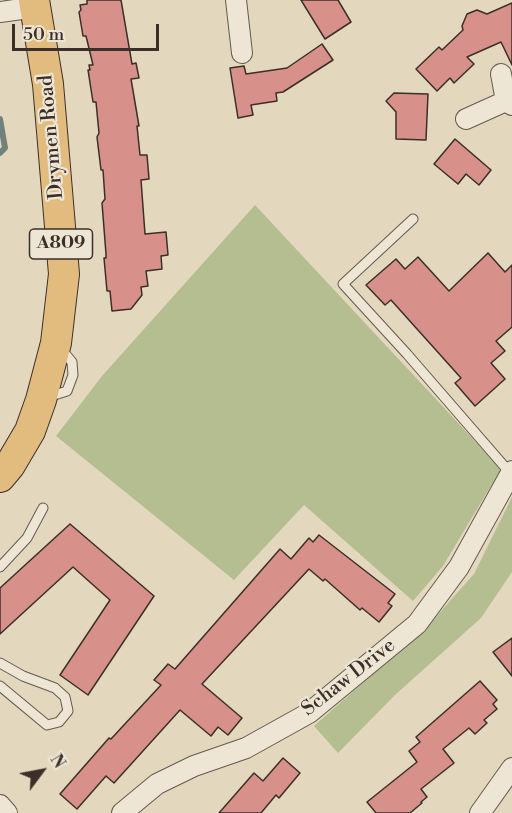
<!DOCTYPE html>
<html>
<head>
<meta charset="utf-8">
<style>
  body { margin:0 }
  #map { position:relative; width:512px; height:813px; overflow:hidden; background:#e3d8be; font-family:"Libre Bodoni",serif }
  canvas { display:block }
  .north { position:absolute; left:12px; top:741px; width:60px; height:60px; -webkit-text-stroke:4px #ede6d5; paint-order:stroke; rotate:58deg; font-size:16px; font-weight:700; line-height:24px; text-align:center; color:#3c2f29 }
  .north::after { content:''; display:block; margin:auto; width:21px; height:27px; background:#3c2f29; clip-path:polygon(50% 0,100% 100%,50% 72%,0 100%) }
  .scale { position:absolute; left:12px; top:24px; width:147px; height:27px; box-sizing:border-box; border:3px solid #3c2f29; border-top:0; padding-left:8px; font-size:18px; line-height:21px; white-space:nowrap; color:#3c2f29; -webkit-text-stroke:4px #ede6d5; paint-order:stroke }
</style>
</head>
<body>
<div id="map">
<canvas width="512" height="813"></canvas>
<div class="north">N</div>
<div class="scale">50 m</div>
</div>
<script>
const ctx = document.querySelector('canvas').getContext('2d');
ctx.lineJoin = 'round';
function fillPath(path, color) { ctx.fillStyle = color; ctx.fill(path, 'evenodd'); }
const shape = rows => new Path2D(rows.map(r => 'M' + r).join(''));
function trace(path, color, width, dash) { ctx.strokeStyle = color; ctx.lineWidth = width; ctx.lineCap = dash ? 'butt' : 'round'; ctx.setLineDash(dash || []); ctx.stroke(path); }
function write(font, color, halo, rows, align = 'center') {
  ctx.font = font + ' "Libre Bodoni",serif'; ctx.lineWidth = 4.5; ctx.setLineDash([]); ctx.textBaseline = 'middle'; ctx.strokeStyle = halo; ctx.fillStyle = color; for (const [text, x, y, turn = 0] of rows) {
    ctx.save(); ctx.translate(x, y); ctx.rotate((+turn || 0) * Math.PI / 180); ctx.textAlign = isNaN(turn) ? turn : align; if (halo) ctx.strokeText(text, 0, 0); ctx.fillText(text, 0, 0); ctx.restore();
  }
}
const green = shape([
  [255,205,501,469,443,566,413,601,304,505,234,580,56,436,102,376],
  [512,497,512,572,481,618,395,695,338,753,314,726,433,620,474,574]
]);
const stream = shape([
  [0,119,5,148,0,153]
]);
const building = shape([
  [87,0,121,0,132,64,136,63,139,78,131,79,139,126,137,126,140,155,147,155,149,179,141,180,145,234,166,232,168,255,161,256,162,269,146,271,148,286,141,287,142,295,131,309,112,311,110,291,107,291,104,258,106,258,106,254,102,203,105,199,103,170,101,170,97,137,99,133,96,102,93,102,88,70,90,70,89,65,93,65,86,36,83,36,79,12,81,10,80,5,87,4,87,0],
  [301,0,338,0,351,22,325,39,301,0],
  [512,3,512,65,501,42,467,57,474,64,454,83,450,78,437,91,416,69,439,47,442,50,463,30,462,26,467,14,477,10,487,14,512,3],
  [322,44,333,60,283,92,276,93,277,101,251,105,253,115,238,118,230,68,244,66,246,74,287,68,322,44],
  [394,93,428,94,426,140,396,139,396,112,386,101,394,93],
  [455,139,491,170,479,185,466,174,458,184,434,164,455,139],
  [488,253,505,272,512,265,512,327,496,341,505,351,491,363,505,379,475,406,455,383,461,378,391,300,385,305,366,285,396,259,405,269,418,257,449,291,488,253],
  [70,524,154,596,88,695,60,675,110,600,73,567,0,634,0,588,70,524],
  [319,535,395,594,388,603,392,606,379,622,362,608,360,610,325,579,323,581,309,569,202,684,242,718,228,735,218,727,211,736,180,710,114,783,106,776,77,809,60,794,109,738,111,739,161,685,154,680,168,664,175,669,280,549,291,559,309,538,313,542,319,535],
  [512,638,512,676,493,652,512,638],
  [480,681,497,700,493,704,497,709,484,720,487,723,475,734,469,728,443,749,454,763,421,789,427,797,421,802,422,803,410,813,376,813,367,802,417,762,409,751,420,742,416,737,480,681],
  [283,758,300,773,279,798,276,795,261,813,219,813,254,773,263,781,283,758]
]);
const service = shape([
  [413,219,343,284,407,354,511,474],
  [48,397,67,391,73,375,72,362,61,349],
  [0,567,27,538,43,508],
  [0,663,23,676,55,688,65,697,68,711,59,722,47,725,0,686]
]);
const minor = shape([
  [236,0,242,53],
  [0,12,36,7],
  [501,74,506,101],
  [466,119,506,101,512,105],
  [0,805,7,813],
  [122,813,157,784,194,766,246,748,309,713,417,624,459,567,512,471],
  [480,813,512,768]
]);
const primary = shape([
  [0,477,10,465,30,431,41,400,56,343,64,274,48,84,34,0]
]);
const shields = [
  [61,244,63]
];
const shieldNames = [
  ["A809",61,244]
];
const streetNames = [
  ["Drymen Road",52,137,-95],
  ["Schaw Drive",349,678,-38]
];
fillPath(green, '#b5be90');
trace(stream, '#71827c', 6);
fillPath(building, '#d7918a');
trace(building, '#3c2f29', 1.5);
trace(service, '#66594e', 11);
trace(minor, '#66594e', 22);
trace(primary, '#3c2f29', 32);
trace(service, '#ede6d5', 9);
trace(minor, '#ede6d5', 20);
trace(primary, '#e2bc7f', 30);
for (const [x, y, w] of shields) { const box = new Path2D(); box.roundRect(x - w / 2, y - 15, w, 30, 4.5); ctx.fillStyle = '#ede6d5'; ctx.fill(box); trace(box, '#3c2f29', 1.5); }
write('bold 18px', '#3c2f29', null, shieldNames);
write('20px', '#3c2f29', '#ede6d5', streetNames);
</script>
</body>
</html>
